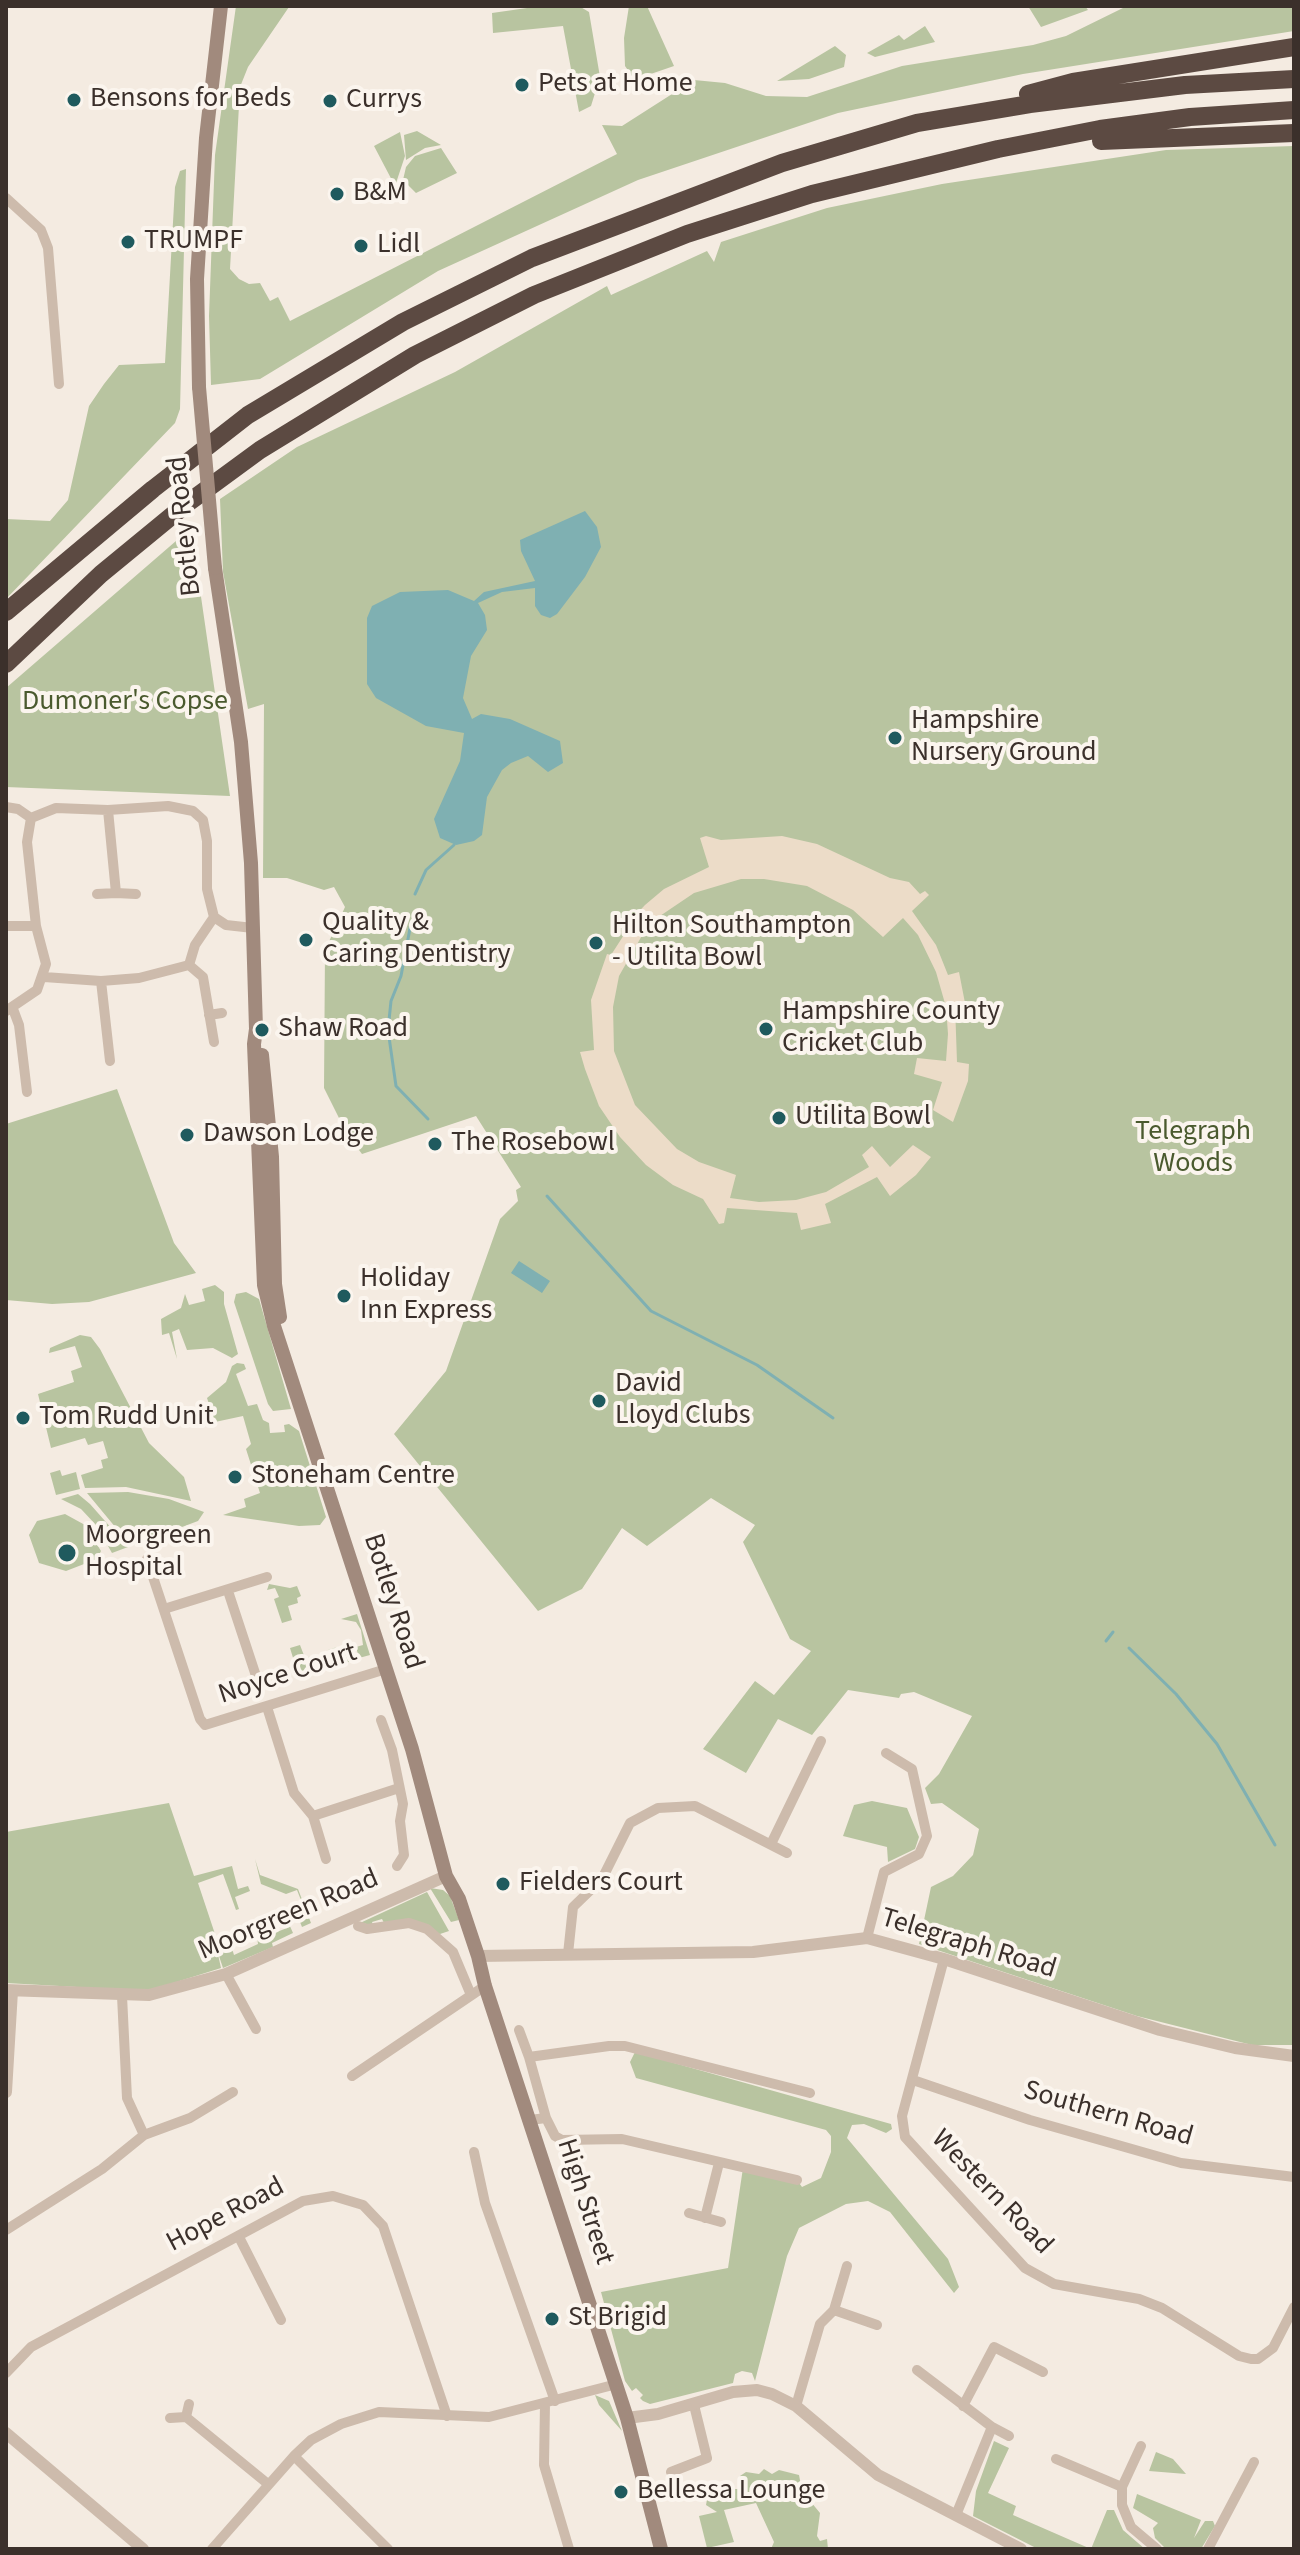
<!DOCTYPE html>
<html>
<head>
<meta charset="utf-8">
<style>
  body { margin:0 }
  #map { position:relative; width:1300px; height:2555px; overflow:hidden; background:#f4ebe1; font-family:"Source Sans 3",sans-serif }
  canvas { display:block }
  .frame { position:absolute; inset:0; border:8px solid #3b302b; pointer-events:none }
</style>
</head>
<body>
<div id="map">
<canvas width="1300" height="2555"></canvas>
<div class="frame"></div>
</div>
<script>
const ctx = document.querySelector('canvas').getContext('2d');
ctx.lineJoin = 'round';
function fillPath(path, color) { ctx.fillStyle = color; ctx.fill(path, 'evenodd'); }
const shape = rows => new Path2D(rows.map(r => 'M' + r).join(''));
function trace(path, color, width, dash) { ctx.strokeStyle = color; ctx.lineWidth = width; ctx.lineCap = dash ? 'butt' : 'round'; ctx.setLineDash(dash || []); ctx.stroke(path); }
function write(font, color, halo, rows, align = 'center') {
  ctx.font = font + ' "Source Sans 3",sans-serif'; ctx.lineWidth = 8; ctx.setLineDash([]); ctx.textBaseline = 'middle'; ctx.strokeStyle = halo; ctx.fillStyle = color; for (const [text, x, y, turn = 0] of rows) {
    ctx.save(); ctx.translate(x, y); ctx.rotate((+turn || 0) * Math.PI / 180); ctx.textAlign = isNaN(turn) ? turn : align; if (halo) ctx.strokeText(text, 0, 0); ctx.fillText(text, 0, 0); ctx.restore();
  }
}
const green = shape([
  [236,6,289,7,248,67,240,87,230,269,239,279,249,284,260,283,270,301,278,297,290,321,617,154,602,125,622,126,694,80,725,83,766,96,807,97,902,66,1033,45,1066,36,1127,6,1294,6,1294,31,1023,74,838,113,638,180,438,271,260,379,211,385,209,316,215,155],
  [541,6,579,6,589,12,600,77,591,106,579,112,563,26,493,33,492,13],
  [629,6,647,6,674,66,639,78,632,76,625,66,624,38],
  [1028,6,1085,6,1088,10,1041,27],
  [925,26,935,42,875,57,867,53,899,35,904,40],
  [835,46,846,55,844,67,809,79,777,81],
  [417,131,441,145,425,148,406,160,404,135],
  [400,132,405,156,395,186,374,146],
  [1294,146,1294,2045,1252,2045,1137,2016,919,1944,931,1887,953,1876,973,1855,979,1829,942,1803,931,1804,925,1788,939,1774,972,1716,914,1692,901,1694,899,1698,848,1690,812,1735,778,1719,746,1773,703,1749,755,1681,774,1695,811,1651,790,1639,743,1542,755,1525,711,1498,647,1546,622,1528,582,1589,538,1611,394,1434,446,1371,500,1219,518,1201,516,1190,521,1187,476,1116,362,1154,347,1134,324,1088,325,950,345,907,334,887,324,890,287,878,263,878,264,704,248,709,223,572,220,499,297,447,455,372,607,286,611,295,707,251,714,262,721,242,827,208,942,184,1166,150],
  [441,148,457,173,416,193,403,180,406,167,415,156],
  [186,169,180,409,175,423,6,599,6,519,50,521,68,500,89,406,104,384,119,365,165,363,175,187,180,171],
  [191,528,230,796,6,787,6,688],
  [117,1089,174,1243,196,1273,89,1302,52,1304,6,1300,6,1124],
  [215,1285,224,1292,224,1304,238,1354,232,1358,213,1348,187,1350,179,1329,172,1332,177,1359,169,1333,162,1335,161,1319,181,1308,185,1294,189,1305,205,1301,202,1289],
  [246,1292,259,1299,291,1409,273,1411,268,1404,234,1302,236,1294],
  [80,1335,91,1337,100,1349,149,1443,184,1477,191,1501,126,1487,85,1488,81,1475,103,1468,101,1460,108,1458,103,1441,88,1445,85,1438,51,1448,38,1394,74,1382,71,1371,82,1367,75,1346,49,1353,50,1348],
  [237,1363,244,1364,246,1369,236,1374,248,1406,257,1404,263,1420,269,1423,270,1433,285,1432,284,1425,289,1424,299,1431,326,1517,320,1525,299,1526,223,1515,246,1507,244,1499,260,1493,246,1449,251,1444,243,1416,215,1422,207,1398,226,1382,232,1366],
  [60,1470,62,1476,76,1472,80,1489,56,1495,50,1473],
  [128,1492,169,1499,204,1512,198,1521,131,1546,87,1493],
  [78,1494,90,1504,128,1547,112,1553,96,1525,81,1509,61,1499],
  [65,1514,85,1525,101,1551,97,1559,66,1571,39,1563,29,1535,37,1521],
  [269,1584,290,1588,297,1586,301,1596,297,1598,298,1603,288,1606,292,1620,282,1623,274,1599,279,1597,275,1588,267,1590],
  [357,1614,370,1655,359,1658,356,1647,363,1645,361,1630,356,1622,341,1619],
  [300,1645,305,1658,315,1655,317,1660,321,1658,325,1670,303,1677,298,1674,290,1648],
  [337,1647,340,1655,354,1650,357,1659,329,1669,325,1657,329,1655,328,1650],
  [872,1801,907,1808,919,1837,915,1849,888,1862,887,1847,843,1836,854,1805],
  [169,1803,194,1876,232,1866,238,1889,248,1886,250,1891,235,1897,239,1909,236,1910,223,1874,198,1883,217,1940,230,1942,234,1955,258,1944,256,1927,259,1926,264,1937,287,1928,285,1915,293,1933,272,1943,273,1947,223,1968,217,1950,221,1968,148,1991,6,1983,6,1832],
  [255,1859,260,1875,298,1889,311,1923,302,1927,298,1917,306,1913,297,1890,286,1894,261,1884],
  [430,1888,443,1890,450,1896,459,1920,451,1922],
  [427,1892,449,1931,440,1934,384,1923,382,1919,372,1922,373,1925,360,1923],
  [635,2052,891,2124,892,2129,886,2133,864,2124,852,2125,847,2138,948,2259,959,2287,954,2293,890,2212,868,2201,846,2204,799,2228,787,2256,755,2381,752,2373,742,2371,735,2374,733,2383,650,2404,643,2401,640,2398,643,2395,636,2388,632,2391,625,2381,601,2292,728,2268,743,2168,797,2180,802,2187,821,2178,831,2152,831,2136,826,2130,636,2078,630,2062],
  [595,2395,609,2401,622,2431,599,2405],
  [994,2441,1009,2448,988,2493,1016,2506,1013,2515,1091,2549,1107,2510,1114,2510,1123,2530,1145,2549,1038,2549,973,2516,976,2491],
  [1156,2452,1173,2459,1186,2474,1149,2471],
  [764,2469,772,2474,779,2470,799,2475,802,2491,820,2513,817,2536,820,2541,827,2539,828,2549,771,2549,774,2542,756,2503,724,2510,734,2542,707,2548,699,2516,717,2512,706,2505,709,2489,739,2489,740,2476,746,2472,759,2474],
  [1137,2494,1201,2520,1194,2538,1205,2521,1213,2521,1215,2526,1201,2549,1166,2549,1155,2538,1153,2528,1158,2523,1133,2508]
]);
const plaza = shape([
  [706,836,721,840,782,836,817,844,890,878,909,882,920,894,925,891,929,895,912,911,936,945,948,975,959,972,965,1003,955,1005,957,1062,969,1064,968,1081,953,1122,933,1110,942,1082,914,1074,917,1058,946,1061,948,1034,946,1007,936,972,918,935,903,918,883,937,853,910,807,886,764,879,741,879,694,893,657,918,644,932,619,976,613,1007,614,1051,635,1105,677,1149,699,1162,736,1175,730,1198,759,1202,796,1200,826,1192,869,1167,862,1155,872,1146,890,1167,913,1145,931,1157,916,1175,890,1196,877,1177,825,1204,831,1223,801,1230,797,1213,727,1208,724,1223,719,1224,703,1199,673,1185,646,1165,620,1137,599,1106,585,1069,580,1052,594,1050,591,1000,607,954,611,955,629,927,626,925,645,905,664,889,709,867,700,838]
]);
const water = shape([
  [585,511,597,527,601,547,585,577,557,614,550,618,541,615,535,606,535,588,502,592,478,603,485,615,487,630,471,656,463,698,472,719,481,714,510,719,560,741,563,763,548,772,528,756,511,763,502,770,487,797,482,835,474,841,456,845,440,838,434,819,460,761,464,733,426,726,376,698,367,684,367,618,372,606,400,592,448,590,474,601,484,592,535,581,521,551,520,540],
  [519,1261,550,1281,542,1293,511,1273]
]);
const stream = shape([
  [415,894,426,870,454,845],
  [411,923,401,976,391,1001,388,1030,396,1086,428,1119],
  [547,1196,651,1311,757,1365,833,1418],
  [1106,1641,1113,1632],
  [1129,1648,1176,1694,1217,1744,1275,1845]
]);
const minor = shape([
  [6,198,41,230,48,248,59,384],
  [6,807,18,809,31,818],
  [31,818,56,808,108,810,168,806,193,811,203,820,207,841,207,889,214,917,226,925,253,928],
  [116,893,136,894],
  [97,894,116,893,108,810],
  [6,926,36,926],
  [189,965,203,977,214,1042],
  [189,965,195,945,214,917],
  [44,977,101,981,139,978,189,965],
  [101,981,110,1061],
  [13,1009,19,1025,27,1092],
  [6,1011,37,990,46,964,36,926,27,842,31,818],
  [209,1015,222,1013],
  [147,1559,200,1719,205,1725,386,1669],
  [228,1591,258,1682],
  [164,1609,267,1577],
  [267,1707,294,1793,313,1816,326,1859],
  [381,1720,392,1750,403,1804,400,1821,404,1855,397,1866],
  [313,1816,399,1788],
  [771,1844,821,1741],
  [358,1926,367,1929,409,1923,427,1929,453,1952,471,1995],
  [867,1938,884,1872,919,1854,927,1836,912,1769,886,1753],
  [568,1954,573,1907,602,1879,630,1823,658,1808,695,1806,787,1853],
  [944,1959,902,2116,905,2137,1025,2268,1054,2284,1139,2299,1162,2308,1239,2356,1251,2359,1258,2359,1273,2348,1294,2307],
  [226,1974,256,2029],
  [122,1996,127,2098,144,2135],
  [519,2030,529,2057],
  [352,2076,485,1986],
  [913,2080,1030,2120,1181,2163,1294,2177],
  [546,2118,529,2057,609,2046,625,2046,810,2093],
  [530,2120,546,2118,555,2136,562,2140,622,2139,797,2180],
  [474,2152,485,2203,555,2401],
  [689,2213,721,2222],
  [705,2218,719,2163],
  [6,2230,102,2169,144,2135,190,2118,233,2092],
  [239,2237,281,2320],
  [834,2310,877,2325],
  [917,2370,992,2427,1009,2436],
  [6,2373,31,2347,303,2201,333,2196,363,2205,383,2226,447,2416],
  [545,2403,544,2465,569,2549],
  [796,2406,820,2324,834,2310,847,2266],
  [963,2406,994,2347,1043,2372],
  [186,2417,189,2404],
  [170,2418,186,2417,268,2484],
  [1141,2446,1122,2487,1122,2505,1131,2527,1157,2549],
  [294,2456,388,2549],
  [1056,2459,1122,2487],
  [671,2472,707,2458,694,2405],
  [956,2515,992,2427],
  [212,2549,294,2456,311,2440,341,2424,379,2412,489,2417,613,2385],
  [1208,2549,1254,2462]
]);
const tertiary = shape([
  [478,1956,753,1952,867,1938,944,1959,1160,2030,1235,2048,1294,2056],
  [6,1990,149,1995,226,1974,446,1876],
  [6,2092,12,1991],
  [627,2418,658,2414,733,2392,757,2390,772,2394,796,2406,878,2475,1021,2549],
  [6,2433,143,2549]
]);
const secondary = shape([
  [199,387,197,279,206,138,221,6],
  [215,568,241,742,251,863,256,1029,254,1044,264,1285,274,1326,412,1749,446,1876,459,1899,478,1956,485,1986,627,2418,661,2549],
  [262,1055,272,1157,275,1284,280,1317]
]);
const motorway = shape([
  [1028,94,1073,82,1294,47],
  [1101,141,1294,133],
  [6,612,153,489,248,415,403,322,532,258,782,163,917,123,1030,104,1185,85,1294,79],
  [6,664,101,574,185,505,260,450,415,355,534,295,687,234,812,194,998,149,1100,129,1190,117,1294,110]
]);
const secondaryBridge = shape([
  [199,387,215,568]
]);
const markers = [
  [522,85,8,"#1f5a5e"],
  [74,100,8,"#1f5a5e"],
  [330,101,8,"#1f5a5e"],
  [337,194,8,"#1f5a5e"],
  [128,242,8,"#1f5a5e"],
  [361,246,8,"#1f5a5e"],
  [895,738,8,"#1f5a5e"],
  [306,940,8,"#1f5a5e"],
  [596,943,8,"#1f5a5e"],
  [766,1029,8,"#1f5a5e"],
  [262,1030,8,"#1f5a5e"],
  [779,1118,8,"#1f5a5e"],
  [187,1135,8,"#1f5a5e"],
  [435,1144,8,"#1f5a5e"],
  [344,1296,8,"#1f5a5e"],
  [599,1401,8,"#1f5a5e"],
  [23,1418,8,"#1f5a5e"],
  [235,1477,8,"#1f5a5e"],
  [67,1553,10,"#1f5a5e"],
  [503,1884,8,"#1f5a5e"],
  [552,2319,8,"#1f5a5e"],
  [621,2492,8,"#1f5a5e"]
];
const poiNames = [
  ["Pets at Home",538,85],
  ["Bensons for Beds",90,100],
  ["Currys",346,101],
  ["B&M",353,194],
  ["TRUMPF",144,242],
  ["Lidl",377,246],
  ["Hampshire",911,722],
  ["Nursery Ground",911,754],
  ["Quality &",322,924],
  ["Caring Dentistry",322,956],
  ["Hilton Southampton",612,927],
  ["- Utilita Bowl",612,959],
  ["Hampshire County",782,1013],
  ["Cricket Club",782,1045],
  ["Shaw Road",278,1030],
  ["Utilita Bowl",795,1118],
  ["Dawson Lodge",203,1135],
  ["The Rosebowl",451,1144],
  ["Holiday",360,1280],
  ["Inn Express",360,1312],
  ["David",615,1385],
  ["Lloyd Clubs",615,1417],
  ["Tom Rudd Unit",39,1418],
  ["Stoneham Centre",251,1477],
  ["Moorgreen",85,1537],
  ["Hospital",85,1569],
  ["Fielders Court",519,1884],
  ["St Brigid",568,2319],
  ["Bellessa Lounge",637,2492]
];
const streetNames = [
  ["Botley Road",186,526,-96],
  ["Botley Road",392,1602,72],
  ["Noyce Court",288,1675,-18],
  ["Moorgreen Road",289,1916,-23],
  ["Telegraph Road",968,1945,17],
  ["Southern Road",1108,2115,16],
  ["Western Road",991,2193,46],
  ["High Street",584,2202,72],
  ["Hope Road",226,2216,-28]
];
const parkNames = [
  ["Dumoner's Copse",125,703],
  ["Telegraph",1193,1133],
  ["Woods",1193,1165]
];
fillPath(green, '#b8c4a0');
fillPath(plaza, '#ecdcc8');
fillPath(water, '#7fb0b2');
trace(stream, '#7fb0b2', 3);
trace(minor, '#cdbbac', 10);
trace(tertiary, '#cdbbac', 12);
trace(secondary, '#a18a7d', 14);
trace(motorway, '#5c4a42', 18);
trace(secondaryBridge, '#a18a7d', 14);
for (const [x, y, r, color] of markers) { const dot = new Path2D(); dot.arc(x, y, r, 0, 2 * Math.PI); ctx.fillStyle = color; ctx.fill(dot); trace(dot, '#fbf5ee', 3); }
write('28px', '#3b302b', '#fbf5ee', poiNames, 'left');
write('28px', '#3b302b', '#fbf5ee', streetNames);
write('28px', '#4a5a2e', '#fbf5ee', parkNames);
</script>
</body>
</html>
